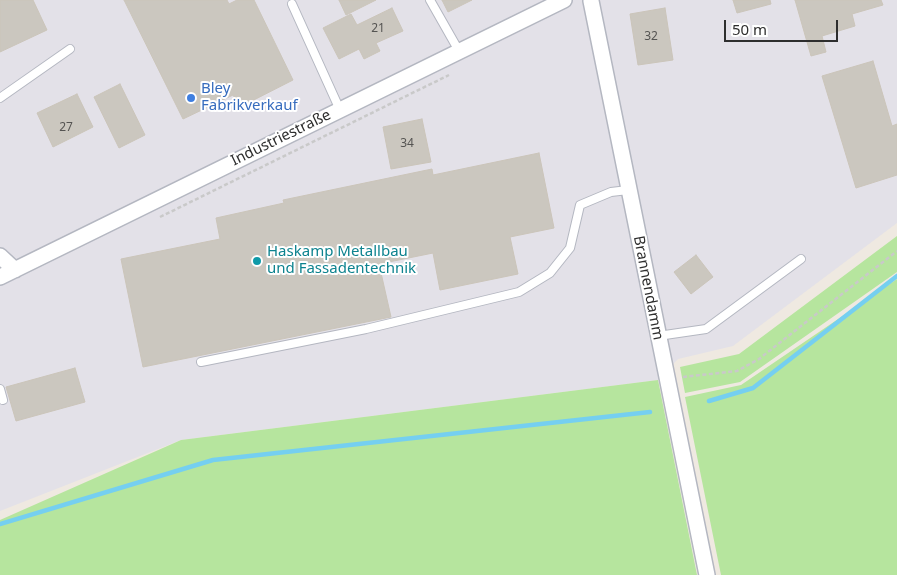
<!DOCTYPE html>
<html>
<head>
<meta charset="utf-8">
<style>
  body { margin:0 }
  #map { position:relative; width:897px; height:575px; overflow:hidden; background:#efe9e1; font-family:"Noto Sans",sans-serif }
  canvas { display:block }
  .scale { position:absolute; left:724px; top:20px; width:114px; height:22px; box-sizing:border-box; border:2px solid #2e2e2e; border-top:0; padding-left:6px; font-size:15px; line-height:18px; white-space:nowrap; color:#2e2e2e; -webkit-text-stroke:4px #fff; paint-order:stroke }
</style>
</head>
<body>
<div id="map">
<canvas width="897" height="575"></canvas>
<div class="scale">50 m</div>
</div>
<script>
const ctx = document.querySelector('canvas').getContext('2d');
ctx.lineJoin = 'round';
function fillPath(path, color) { ctx.fillStyle = color; ctx.fill(path, 'evenodd'); }
const shape = rows => new Path2D(rows.map(r => 'M' + r).join(''));
function trace(path, color, width, dash) { ctx.strokeStyle = color; ctx.lineWidth = width; ctx.lineCap = dash ? 'butt' : 'round'; ctx.setLineDash(dash || []); ctx.stroke(path); }
function write(font, color, halo, rows, align = 'center') {
  ctx.font = font + ' "Noto Sans",sans-serif'; ctx.lineWidth = 4; ctx.setLineDash([]); ctx.textBaseline = 'middle'; ctx.strokeStyle = halo; ctx.fillStyle = color; for (const [text, x, y, turn = 0] of rows) {
    ctx.save(); ctx.translate(x, y); ctx.rotate((+turn || 0) * Math.PI / 180); ctx.textAlign = isNaN(turn) ? turn : align; if (halo) ctx.strokeText(text, 0, 0); ctx.fillText(text, 0, 0); ctx.restore();
  }
}
const industrial = shape([
  [0,0,897,0,897,223,733,346,678,359,658,380,181,440,0,511]
]);
const green = shape([
  [897,236,897,272,740,382,685,393,680,367,739,354],
  [897,279,897,575,721,575,685,397,741,385],
  [658,380,697,575,0,575,0,520,181,440]
]);
const stream = shape([
  [709,401,753,388,897,276],
  [0,524,213,460,650,412]
]);
const building = shape([
  [0,0,33,0,47,30,0,52,0,0],
  [124,0,227,0,229,4,237,0,254,0,293,80,240,107,233,95,183,119,124,0],
  [339,0,376,0,346,15,339,0],
  [442,0,472,0,448,12,442,0],
  [733,0,770,0,771,4,737,13,733,0],
  [795,0,881,0,883,5,852,14,855,26,822,36,826,52,811,56,795,0],
  [392,8,403,31,376,43,380,51,364,59,359,49,339,59,323,28,351,14,357,25,392,8],
  [665,8,673,60,638,65,630,14,665,8],
  [873,61,892,126,897,124,897,175,856,188,822,76,873,61],
  [120,84,145,135,119,148,94,97,120,84],
  [77,94,93,127,53,147,37,113,77,94],
  [422,119,431,162,391,169,383,127,422,119],
  [539,153,554,228,510,237,518,274,440,290,433,253,379,264,391,317,143,367,121,259,220,239,216,218,284,203,283,200,432,169,433,175,539,153],
  [696,255,713,277,691,294,674,272,696,255],
  [75,368,85,402,16,421,6,387,75,368]
]);
const path = shape([
  [160,217,449,75],
  [683,377,737,371,759,359,897,251]
]);
const lane = shape([
  [430,0,459,51],
  [292,4,340,110],
  [0,98,70,49],
  [658,336,706,329,801,259],
  [201,362,366,329,519,292,550,273,570,248,580,205,611,192,628,190],
  [0,389,3,400]
]);
const street = shape([
  [591,1,707,575],
  [0,256,15,270],
  [0,277,564,0]
]);
const markers = [
  [191,98,5,"#3f7fe0"],
  [257,261,5,"#0f9aa8"]
];
const numberNames = [
  ["21",378,29],
  ["32",651,37],
  ["27",66,128],
  ["34",407,144]
];
const shopNames = [
  ["Bley",201,89],
  ["Fabrikverkauf",201,106]
];
const streetNames = [
  ["Industriestraße",281,138,-26],
  ["Brannendamm",648,288,79]
];
const cultureNames = [
  ["Haskamp Metallbau",267,252],
  ["und Fassadentechnik",267,269]
];
fillPath(industrial, '#e3e1e8');
fillPath(green, '#b6e59e');
trace(stream, '#75cff0', 4.5);
fillPath(building, '#cbc7bf');
trace(building, '#cbc5ba', 1);
trace(lane, '#b4b7c1', 10);
trace(street, '#b4b7c1', 18);
trace(path, '#c9c9c9', 2.5, [4, 2.5]);
trace(lane, '#fff', 8);
trace(street, '#fff', 15);
for (const [x, y, r, color] of markers) { const dot = new Path2D(); dot.arc(x, y, r, 0, 2 * Math.PI); ctx.fillStyle = color; ctx.fill(dot); trace(dot, '#fff', 2); }
write('12px', '#555452', null, numberNames);
write('15px', '#366cbe', '#fff', shopNames, 'left');
write('15px', '#2e2e2e', '#fff', streetNames);
write('15px', '#0d838f', '#fff', cultureNames, 'left');
</script>
</body>
</html>
